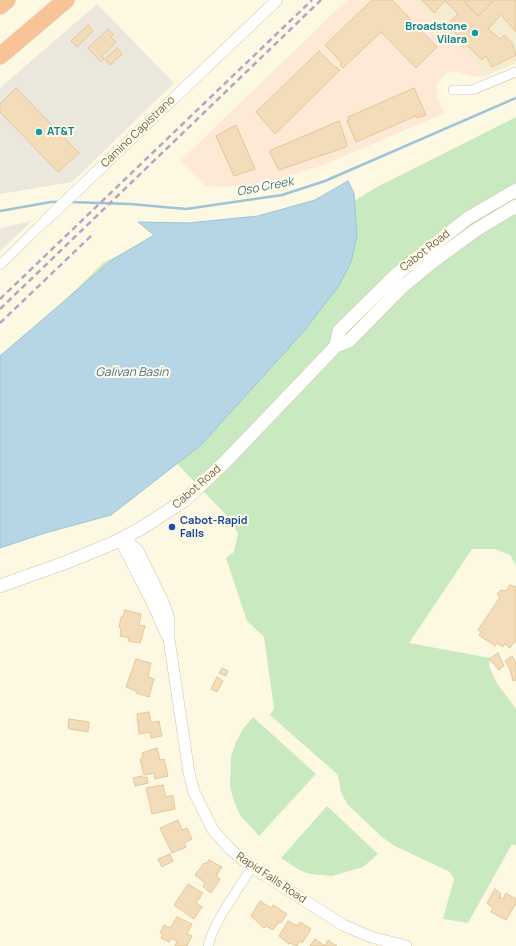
<!DOCTYPE html>
<html>
<head>
<meta charset="utf-8">
<style>
  body { margin:0 }
  canvas { display:block; background:#fdf8e2 }
</style>
</head>
<body>
<canvas width="516" height="946"></canvas>
<script>
const ctx = document.querySelector('canvas').getContext('2d');
ctx.lineJoin = 'round';
function fillPath(path, color) { ctx.fillStyle = color; ctx.fill(path, 'evenodd'); }
const shape = rows => new Path2D(rows.map(r => 'M' + r).join(''));
function trace(path, color, width, dash) { ctx.strokeStyle = color; ctx.lineWidth = width; ctx.lineCap = dash ? 'butt' : 'round'; ctx.setLineDash(dash || []); ctx.stroke(path); }
function write(font, color, halo, rows, align = 'center') {
  ctx.font = font + ' Manrope,sans-serif'; ctx.lineWidth = 4; ctx.setLineDash([]); ctx.textBaseline = 'middle'; ctx.strokeStyle = halo; ctx.fillStyle = color; for (const [text, x, y, turn = 0] of rows) {
    ctx.save(); ctx.translate(x, y); ctx.rotate((+turn || 0) * Math.PI / 180); ctx.textAlign = isNaN(turn) ? turn : align; if (halo) ctx.strokeText(text, 0, 0); ctx.fillText(text, 0, 0); ctx.restore();
  }
}
const residential = shape([
  [415,0,516,0,516,63,488,75]
]);
const commercial = shape([
  [347,0,415,0,488,75,476,77,454,71,445,74,437,83,437,97,445,113,321,166,289,176,259,183,226,187,205,186,180,161]
]);
const industrial = shape([
  [97,4,174,83,72,182,0,194,0,88],
  [32,221,0,251,0,228]
]);
const green = shape([
  [516,117,516,565,510,555,495,549,472,549,409,643,490,658,489,666,496,682,516,709,516,846,512,844,468,923,443,919,454,879,450,872,393,845,382,837,347,804,341,792,338,775,270,715,274,709,264,637,247,621,226,558,234,552,238,533,225,514,168,454,0,364,103,263,152,238,327,218,375,188],
  [253,717,316,774,259,836,240,815,234,801,230,787,231,756,236,742,243,729],
  [327,806,378,854,363,867,332,876,310,874,299,870,281,858]
]);
const water = shape([
  [348,181,354,193,357,236,351,262,338,287,304,331,201,445,111,515,45,533,0,548,0,356,112,260,154,235,138,222,188,223,258,216,315,200,348,181]
]);
const stream = shape([
  [70,202,130,204,186,209,282,195,325,181,516,98],
  [0,211,51,202,59,202]
]);
const building = shape([
  [372,0,392,0,437,47,416,68,381,32,343,68,340,64,342,63,325,45,372,0],
  [422,0,463,0,478,16,494,0,516,0,516,32,501,15,488,29,500,39,504,35,512,43,516,55,492,67,486,56,482,60,447,25,458,14,445,1,434,13,422,0],
  [463,0,494,0,478,16,463,0],
  [88,25,93,31,77,47,71,41,88,25],
  [108,29,113,34,111,37,116,42,102,56,104,59,101,62,88,48,108,29],
  [117,48,122,54,110,65,105,59,117,48],
  [319,51,336,68,337,67,340,70,275,134,256,112,319,51],
  [16,88,79,153,58,172,0,112,0,104,16,88],
  [414,88,426,115,417,118,416,116,356,142,347,121,349,120,348,117,414,88],
  [339,121,347,144,346,147,279,170,269,151,339,121],
  [236,125,255,169,234,176,216,136,236,125],
  [510,585,516,587,516,643,514,642,510,648,505,644,503,647,497,643,495,646,479,635,481,632,478,630,500,597,497,594,501,590,506,591,510,585],
  [125,610,141,614,139,625,145,626,140,643,128,641,129,638,120,636,121,628,119,627,121,617,123,617,125,610],
  [498,653,504,666,499,670,489,659,498,653],
  [512,656,516,663,516,680,513,681,510,669,505,661,512,656],
  [136,659,151,663,148,677,154,679,149,697,136,693,136,691,126,687,136,659],
  [222,668,228,671,226,676,219,673,222,668],
  [217,677,223,681,217,692,211,689,217,677],
  [149,712,151,723,159,721,162,736,151,738,150,732,139,734,137,714,149,712],
  [69,719,89,722,88,732,70,729,68,728,69,719],
  [157,748,160,760,164,759,168,776,155,779,154,773,144,775,140,759,143,758,142,753,157,748],
  [142,776,142,778,147,777,148,783,135,786,133,778,142,776],
  [163,785,166,797,173,795,175,809,152,814,146,788,163,785],
  [178,820,182,830,187,828,192,839,184,843,186,847,172,853,160,828,178,820],
  [170,854,173,861,162,867,158,859,170,854],
  [209,860,222,867,216,876,220,879,211,893,203,887,205,883,195,875,204,863,206,864,209,860],
  [188,884,203,893,196,903,202,907,194,919,174,905,188,884],
  [495,889,501,894,499,899,500,897,503,899,506,893,516,899,516,903,506,920,491,912,493,908,487,903,495,889],
  [260,901,271,908,273,905,287,914,281,923,279,922,273,930,266,926,264,928,251,916,260,901],
  [177,917,192,924,187,934,192,936,187,946,175,946,177,941,171,938,169,942,161,938,163,934,160,933,164,925,170,928,177,917],
  [288,921,297,926,300,922,311,929,302,943,300,941,297,946,290,943,289,944,279,936,288,921],
  [315,939,325,946,328,940,337,946,310,946,315,939]
]);
const minor = shape([
  [453,90,472,90,516,72],
  [0,265,46,220],
  [208,946,213,931,223,912,252,867]
]);
const tertiary = shape([
  [46,220,277,0],
  [124,537,138,551,164,604,169,619,169,639,189,773,194,792,213,830,230,849,252,867,343,925,371,937,406,946],
  [124,537,123,546,153,604,167,636]
]);
const secondary = shape([
  [336,346,339,331,399,272,468,218,516,190],
  [0,586,67,562,111,544,140,529,185,500,226,461,336,346,349,341,402,287,435,260,476,230,516,206]
]);
const motorway = shape([
  [0,6,7,0],
  [0,56,66,0]
]);
const rail = shape([
  [0,299,312,0],
  [0,309,321,0],
  [0,323,92,235]
]);
const markers = [
  [475,33,4,"#0f9aa8"],
  [39,132,4,"#0f9aa8"],
  [172,527,4,"#1a4fb4"]
];
const cultureNames = [
  ["Broadstone",467,27],
  ["Vilara",467,40],
  ["AT&T",47,132,"left"]
];
const streetNames = [
  ["Camino Capistrano",138,132,-44],
  ["Cabot Road",425,251,-38],
  ["Cabot Road",197,487,-41],
  ["Rapid Falls Road",271,878,34]
];
const transitNames = [
  ["Cabot-Rapid",180,521],
  ["Falls",180,534]
];
const waterNames = [
  ["Oso Creek",265,187,-11],
  ["Galivan Basin",132,373]
];
fillPath(residential, '#f4ebd0');
fillPath(commercial, '#fde9d5');
fillPath(industrial, '#ebe7dd');
fillPath(green, '#c9eac0');
fillPath(water, '#b6d6e6');
trace(water, '#9cc3d8', 1);
trace(stream, '#9cc3d8', 2.5);
fillPath(building, '#f3dcb9');
trace(building, '#e6c699', 1);
trace(minor, '#d0c3ac', 10);
trace(tertiary, '#d0c3ac', 12);
trace(secondary, '#d1c2a6', 14);
trace(motorway, '#e3dfda', 18);
trace(minor, '#fff', 9);
trace(tertiary, '#fff', 11);
trace(secondary, '#fff', 13);
trace(motorway, '#f8c497', 17);
trace(rail, '#bca1c6', 2.5, [6, 4]);
for (const [x, y, r, color] of markers) { const dot = new Path2D(); dot.arc(x, y, r, 0, 2 * Math.PI); ctx.fillStyle = color; ctx.fill(dot); trace(dot, '#fffbe9', 1.5); }
write('bold 11px', '#0d838f', '#fffbe9', cultureNames, 'right');
write('11px', '#756148', '#fffbe9', streetNames);
write('bold 11px', '#164399', '#fffbe9', transitNames, 'left');
write('italic 12px', '#447490', '#fffbe9', waterNames);
</script>
</body>
</html>
